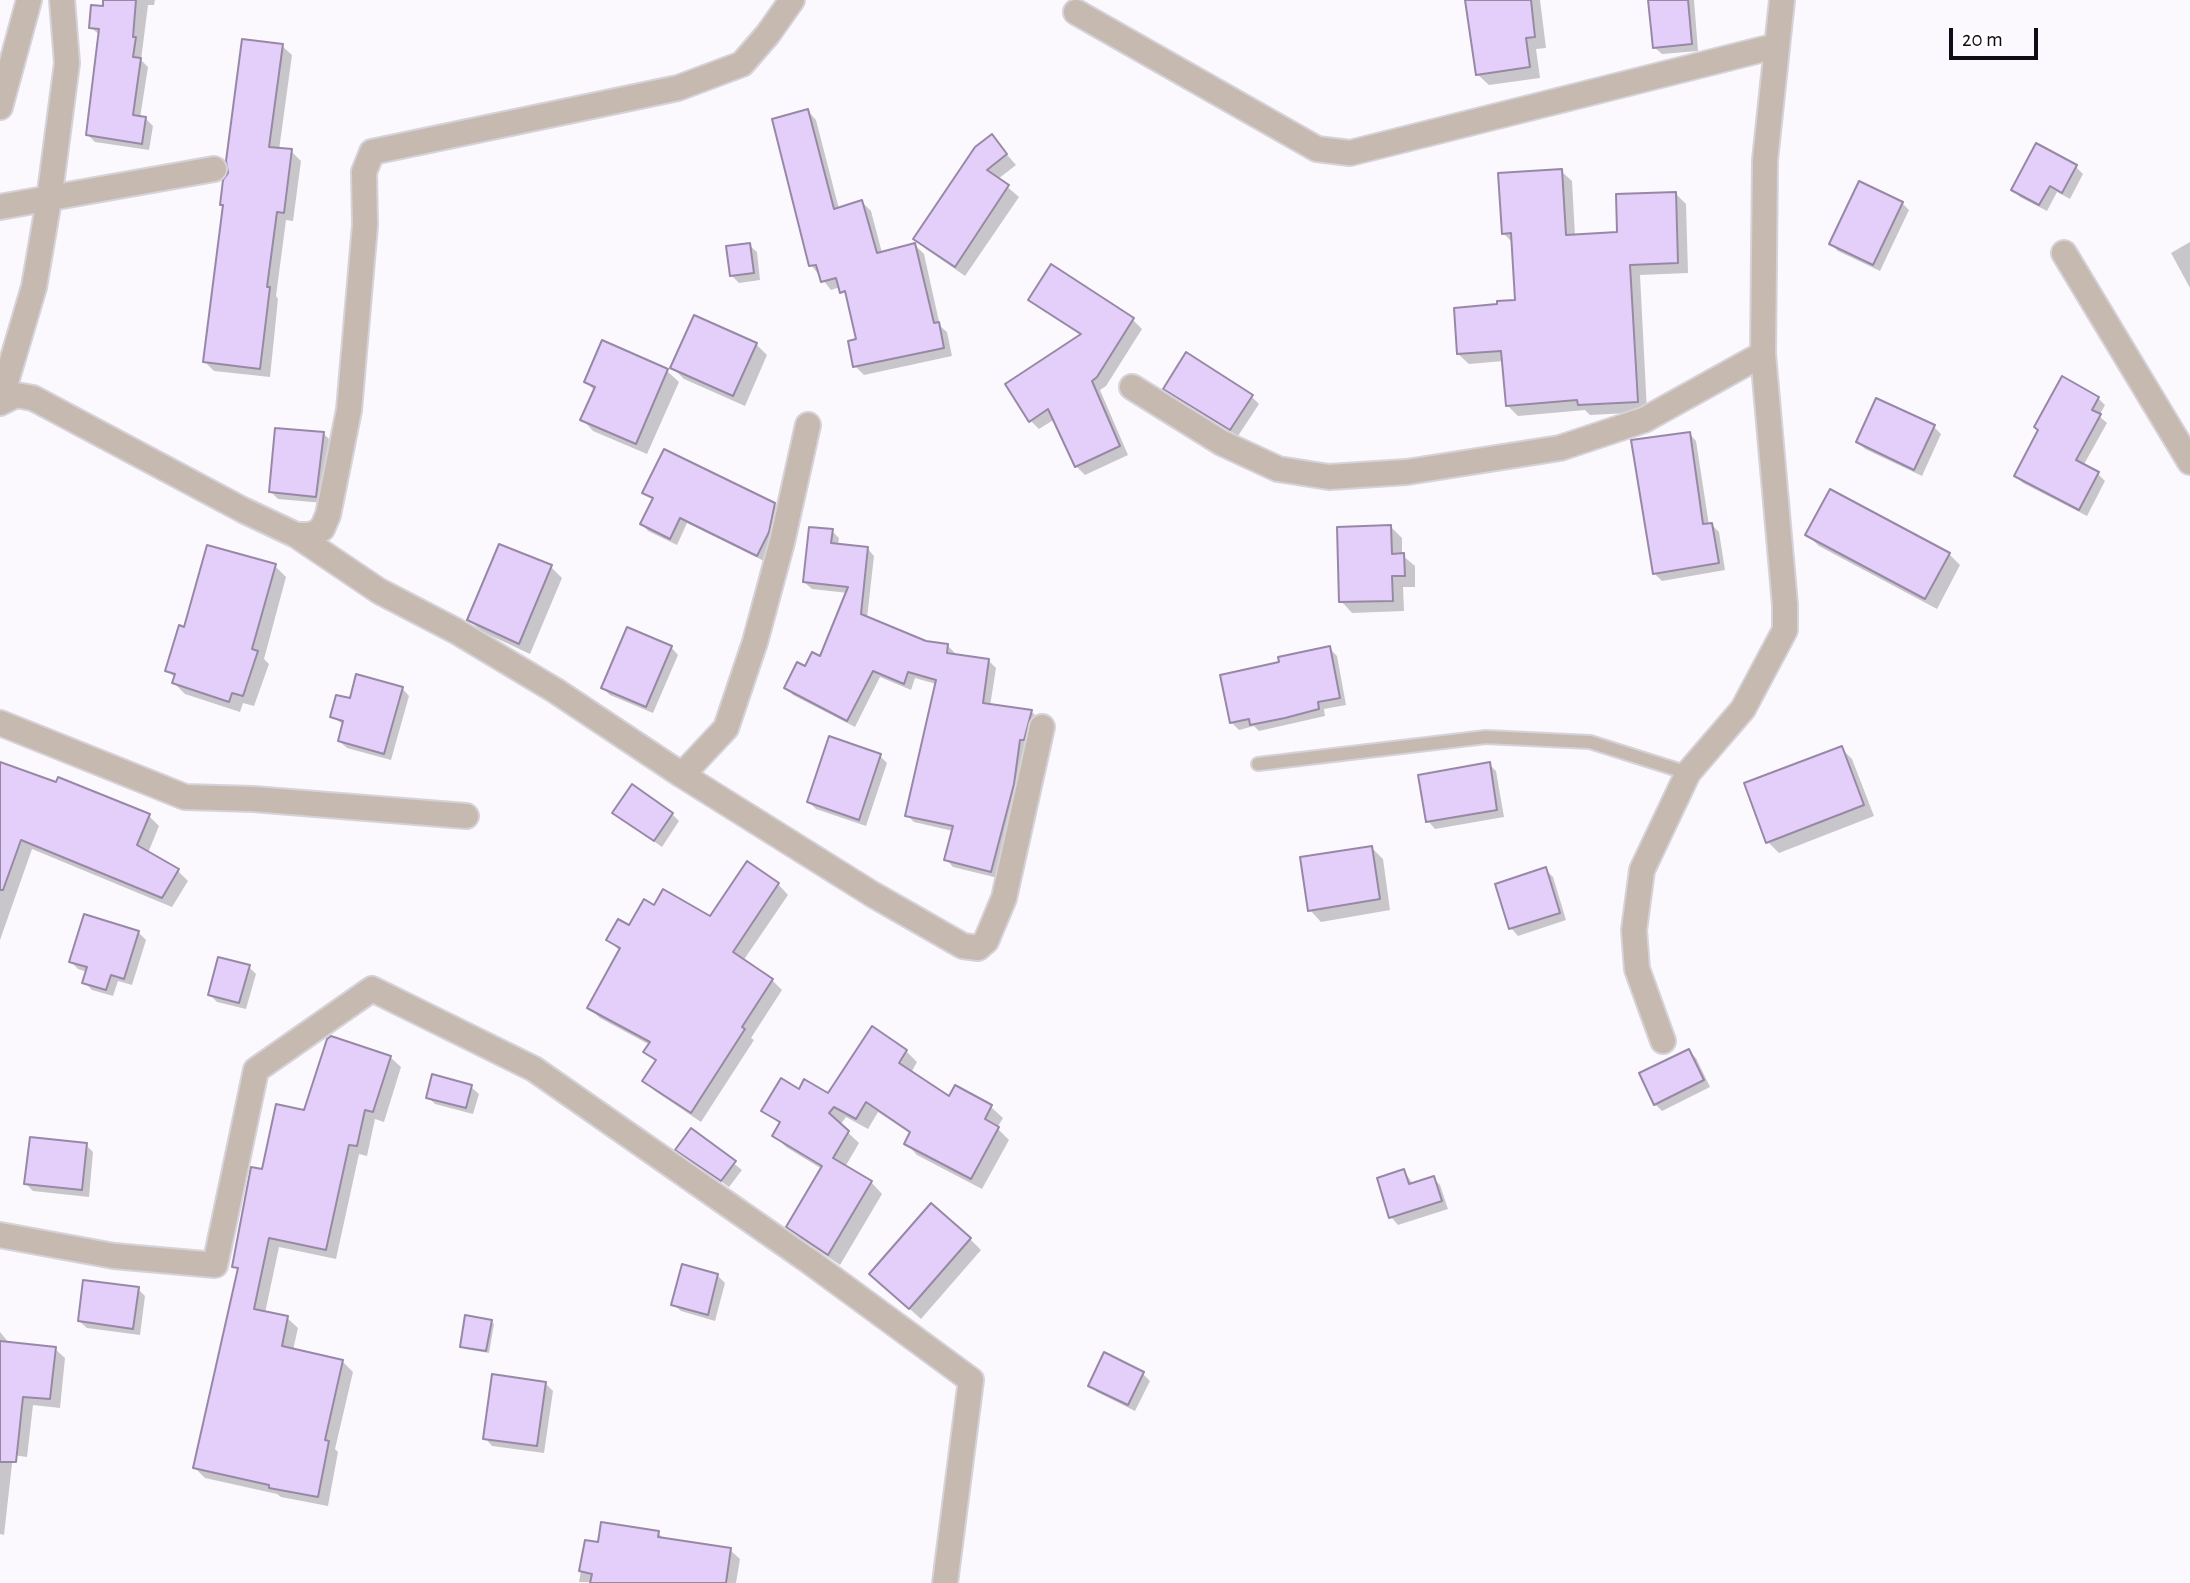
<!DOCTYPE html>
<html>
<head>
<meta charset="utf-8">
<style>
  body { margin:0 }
  #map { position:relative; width:2190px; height:1583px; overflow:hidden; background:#fbf8fe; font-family:"Alegreya Sans",sans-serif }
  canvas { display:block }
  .scale { position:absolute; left:1949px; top:28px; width:89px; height:32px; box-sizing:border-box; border:4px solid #110b16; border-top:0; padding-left:9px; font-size:21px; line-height:24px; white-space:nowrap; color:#110b16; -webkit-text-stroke:5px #fff; paint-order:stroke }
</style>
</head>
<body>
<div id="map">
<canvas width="2190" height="1583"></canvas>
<div class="scale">20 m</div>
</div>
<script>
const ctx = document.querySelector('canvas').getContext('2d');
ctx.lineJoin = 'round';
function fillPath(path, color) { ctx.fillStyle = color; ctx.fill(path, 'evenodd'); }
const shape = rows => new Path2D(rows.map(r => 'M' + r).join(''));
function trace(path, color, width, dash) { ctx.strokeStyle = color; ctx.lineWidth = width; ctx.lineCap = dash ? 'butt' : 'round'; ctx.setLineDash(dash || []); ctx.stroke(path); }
const shadow = shape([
  [105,0,155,0,154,5,148,5,141,60,148,67,140,118,145,118,153,126,149,150,95,142,88,135,100,35,90,27,104,8],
  [1467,0,1540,0,1546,48,1536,49,1540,78,1489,85,1477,74],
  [1650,0,1694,0,1698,51,1662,54,1654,47],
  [282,46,292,55,279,150,291,151,301,161,293,221,286,220,276,296,278,299,270,377,214,371,205,362,224,207,222,204],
  [808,111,816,120,839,209,862,202,871,211,882,253,915,245,924,254,940,326,947,332,952,356,864,375,855,366,858,341,849,299,840,287,831,290,811,265],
  [991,136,1016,165,998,179,1019,197,965,276,926,249,915,238],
  [2037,145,2076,167,2083,174,2070,199,2057,192,2047,211,2020,197,2013,190],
  [1561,171,1572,181,1575,236,1619,234,1676,194,1686,204,1688,273,1640,275,1647,412,1590,415,1585,410,1518,416,1508,406,1504,361,1469,364,1458,354,1499,306,1517,301,1513,243,1503,233],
  [1902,203,1909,210,1880,271,1838,251,1831,244],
  [2190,242,2190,288,2171,253],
  [749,245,757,252,760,280,739,283,731,275],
  [1051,267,1133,320,1142,329,1106,386,1100,390,1128,455,1085,475,1076,466,1055,419,1039,429,1030,420,1082,336,1039,308,1030,300],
  [603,343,667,371,679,382,647,454,593,431,582,419,595,391,586,382],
  [756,344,767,355,745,406,684,379,673,368],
  [1165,388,1252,397,1259,404,1238,436,1172,396],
  [2098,398,2105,405,2099,416,2107,423,2083,466,2098,474,2105,481,2087,516,2023,483,2016,476],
  [1934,427,1941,434,1922,476,1865,449,1858,442],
  [1689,433,1696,441,1709,525,1712,525,1719,532,1725,570,1662,581,1655,574],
  [324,434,331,441,323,503,278,499,271,492],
  [644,492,774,504,781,511,764,561,687,523,677,545,648,531,642,524,653,500],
  [1391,527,1402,538,1402,555,1415,566,1415,587,1403,587,1404,611,1352,613,1341,601],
  [832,531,839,538,838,545,867,548,874,556,867,618,925,643,948,646,955,653,954,656,989,661,996,668,990,706,1031,711,1038,718,998,878,953,867,946,859,953,831,914,822,907,815,936,684,915,678,911,690,880,677,855,727,793,695,786,687,820,659,848,593,812,589,804,582],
  [1807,535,1949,554,1960,565,1937,609,1819,546],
  [275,566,286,577,264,659,269,664,254,706,243,703,240,712,185,694,174,683,175,678,167,670],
  [551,567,562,578,530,654,481,631,469,620],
  [671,647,678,655,653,713,610,695,603,688],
  [1329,648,1337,656,1346,705,1324,709,1325,716,1259,731,1254,726,1239,730,1231,722,1281,663],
  [402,688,409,696,391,760,347,748,339,741,344,725,332,716,351,700],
  [1841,748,1852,759,1874,816,1779,853,1768,842],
  [880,756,887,763,866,826,816,809,809,802],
  [0,764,149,816,159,826,148,853,178,871,188,881,172,907,32,849,0,940],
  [1489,764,1496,771,1504,817,1435,829,1428,821],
  [614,813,672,814,679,821,662,847],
  [1371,847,1383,859,1390,910,1321,922,1310,910],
  [1545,869,1553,877,1566,920,1518,936,1511,928],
  [778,884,788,895,743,961,772,980,782,990,751,1038,754,1040,701,1122,655,1091,645,1081,656,1062,646,1051,650,1045,600,1018,589,1008,620,951,608,940,629,927,654,907,710,919],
  [138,932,146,940,132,985,118,981,113,996,92,990,84,982,87,972,78,969,71,962],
  [249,967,256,974,246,1009,217,1002,210,995],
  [906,1051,917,1062,911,1073,950,1098,955,1087,991,1107,1003,1118,997,1128,1009,1140,982,1189,917,1155,906,1143,911,1134,878,1112,868,1129,846,1117,840,1125,859,1143,845,1167,871,1182,882,1194,840,1265,800,1238,788,1227,822,1169,786,1147,775,1136,781,1125,764,1110,799,1091,828,1096],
  [1689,1051,1696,1058,1710,1087,1662,1111,1655,1104],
  [390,1057,401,1067,384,1122,375,1119,367,1156,359,1154,336,1259,279,1247,265,1313,287,1318,298,1328,293,1350,342,1361,353,1372,335,1449,338,1452,328,1506,281,1497,277,1494,205,1478,194,1467,239,1272,234,1266,263,1171,305,1112],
  [471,1087,479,1094,473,1114,435,1104,428,1097],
  [692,1130,742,1170,729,1187,685,1156],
  [86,1145,93,1152,89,1197,33,1191,26,1184],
  [1404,1171,1413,1184,1433,1178,1440,1185,1448,1209,1398,1225,1391,1217],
  [970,1239,981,1250,921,1319,883,1285],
  [717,1275,725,1283,715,1321,681,1311,673,1304],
  [138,1289,145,1296,140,1335,87,1328,79,1321],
  [491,1321,494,1324,489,1353,465,1349,461,1346],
  [0,1332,10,1344,55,1349,65,1358,60,1408,33,1405,27,1457,13,1455,4,1535,0,1534],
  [1143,1374,1150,1381,1135,1411,1097,1392,1090,1385],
  [545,1383,553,1391,544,1453,492,1446,485,1438],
  [658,1533,665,1540,730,1550,740,1559,736,1583,579,1582,586,1542,599,1544]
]);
const building = shape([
  [103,0,136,0,133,37,136,37,133,57,141,58,133,115,146,117,142,144,86,135,99,29,89,28,91,5,103,6,103,0],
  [1465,0,1531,0,1535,37,1526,38,1530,67,1476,75,1465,0],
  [1648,0,1688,0,1692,44,1653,48,1648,0],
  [242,39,283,44,269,147,292,149,284,213,277,212,267,287,270,287,260,369,203,362,223,205,220,205,223,180,228,173,226,161,242,39],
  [808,109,834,209,862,200,877,253,915,243,934,323,939,322,944,348,853,367,848,341,856,339,845,291,840,293,836,278,821,282,816,265,809,266,772,119,808,109],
  [992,134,1007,154,987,170,1009,185,955,267,913,239,975,147,992,134],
  [2036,143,2077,165,2062,193,2050,186,2039,205,2011,190,2036,143],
  [1562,169,1566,235,1617,232,1616,194,1676,192,1678,263,1630,265,1638,402,1578,405,1577,400,1506,406,1501,351,1457,354,1454,308,1497,304,1497,301,1515,300,1511,233,1502,234,1498,173,1562,169],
  [1859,181,1903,202,1873,265,1829,244,1859,181],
  [750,243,754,273,730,276,726,246,750,243],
  [1051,264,1134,318,1097,377,1092,381,1120,446,1075,467,1048,409,1029,422,1005,384,1081,334,1028,300,1051,264],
  [694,315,757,343,733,396,670,368,694,315],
  [602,340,668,369,636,444,580,420,595,387,584,382,602,340],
  [1186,352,1253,395,1230,430,1163,389,1186,352],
  [2062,376,2099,397,2092,410,2101,414,2076,460,2099,472,2079,510,2014,476,2038,430,2034,427,2062,376],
  [1876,398,1935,425,1914,470,1856,442,1876,398],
  [275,428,324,432,316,497,269,492,275,428],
  [1690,432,1703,524,1712,523,1719,563,1653,574,1631,440,1690,432],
  [664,449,775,503,769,532,757,556,680,518,670,539,640,524,653,498,642,493,664,449],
  [1830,489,1950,553,1925,599,1805,535,1830,489],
  [1391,525,1392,554,1404,553,1405,576,1392,576,1393,601,1339,602,1337,527,1391,525],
  [809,527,833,529,831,543,868,547,861,614,926,641,948,644,947,653,989,659,983,703,1032,710,1024,740,1020,740,1014,784,991,872,944,860,953,826,905,816,936,680,908,672,904,684,873,671,847,721,784,688,797,662,805,666,812,652,820,656,848,587,803,582,809,527],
  [499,544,552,565,519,644,467,620,499,544],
  [207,545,276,564,252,649,258,651,243,696,232,693,229,702,172,683,175,674,165,671,179,625,184,627,207,545],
  [627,627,672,646,646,707,601,688,627,627],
  [1330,646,1340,698,1318,702,1319,709,1285,718,1250,725,1249,719,1230,723,1220,675,1279,662,1278,657,1330,646],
  [356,674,403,687,384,754,338,741,343,721,330,717,336,695,350,698,356,674],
  [829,736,881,754,859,820,807,802,829,736],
  [1842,746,1864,805,1766,843,1744,783,1842,746],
  [0,762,56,782,58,777,150,814,137,845,179,869,162,898,21,840,3,890,0,890,0,762],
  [1490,762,1497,810,1426,822,1418,775,1490,762],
  [632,784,673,813,654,841,612,813,632,784],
  [1372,846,1380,899,1308,911,1300,857,1372,846],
  [747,861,779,883,733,952,773,979,742,1027,745,1029,691,1113,642,1081,656,1060,643,1052,650,1042,587,1008,620,948,606,940,618,919,629,925,644,899,654,905,663,889,710,916,747,861],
  [1546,867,1560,913,1509,929,1495,884,1546,867],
  [84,914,139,931,124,979,111,975,106,990,82,983,87,967,69,962,84,914],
  [218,957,250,965,239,1003,208,995,218,957],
  [872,1026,907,1050,899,1063,949,1096,955,1085,992,1105,985,1119,999,1127,971,1179,904,1144,910,1132,866,1102,856,1119,834,1107,829,1113,849,1131,833,1158,872,1181,828,1255,786,1227,822,1166,772,1136,780,1122,761,1111,781,1078,799,1089,804,1079,828,1093,872,1026],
  [331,1036,391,1056,373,1112,365,1110,357,1146,349,1145,326,1250,269,1238,254,1309,288,1316,282,1346,343,1360,325,1440,329,1441,318,1497,269,1488,269,1485,193,1468,238,1268,232,1267,251,1167,262,1169,276,1104,304,1110,327,1039,331,1036],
  [1689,1049,1704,1080,1654,1105,1639,1073,1689,1049],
  [432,1074,472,1085,466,1108,426,1098,432,1074],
  [691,1128,736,1161,721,1181,675,1150,691,1128],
  [30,1137,87,1143,82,1190,24,1184,30,1137],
  [1404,1169,1409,1184,1434,1176,1442,1201,1389,1218,1377,1178,1404,1169],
  [931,1203,971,1238,909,1309,869,1274,931,1203],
  [682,1264,718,1274,708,1315,671,1305,682,1264],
  [83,1280,139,1287,133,1329,78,1321,83,1280],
  [465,1315,492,1320,486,1351,460,1347,465,1315],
  [0,1341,56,1347,50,1399,23,1397,16,1462,0,1462,0,1341],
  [1104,1352,1144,1372,1128,1405,1088,1386,1104,1352],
  [492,1374,546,1382,537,1446,483,1439,492,1374],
  [601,1522,659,1531,658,1537,731,1548,726,1583,590,1583,592,1574,579,1571,585,1540,598,1542,601,1522]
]);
const lane = shape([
  [1258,764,1486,737,1590,742,1688,773]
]);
const street = shape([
  [1076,12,1317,149,1350,153,1776,46],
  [0,107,29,0],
  [0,207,214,169],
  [2064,253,2190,462],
  [1132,387,1222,443,1278,469,1329,477,1407,472,1560,448,1644,420,1763,354],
  [0,402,34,287,49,200,67,63,62,0],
  [0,403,16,395,33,398,243,510,296,535,311,535,322,529,328,515,349,410,365,225,364,172,372,152,678,88,742,64,768,34,792,0],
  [296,535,379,591,456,631,556,691,682,775,872,894,963,946,978,948,986,941,1004,898,1042,727],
  [0,723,185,797,253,799,466,816],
  [682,775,726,728,755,642,782,542,808,425],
  [1663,1041,1637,969,1634,930,1642,870,1688,773,1743,709,1785,630,1785,605,1763,354,1765,160,1782,0],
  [0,1235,114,1256,215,1265,256,1070,372,989,534,1069,809,1261,971,1380,945,1583]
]);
fillPath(shadow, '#0003');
fillPath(building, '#e4cffa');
trace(building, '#9789a6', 2);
trace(lane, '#d6d2d9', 16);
trace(street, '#d6d2d9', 28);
trace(lane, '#c6b9af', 12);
trace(street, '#c6b9af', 24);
</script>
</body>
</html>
